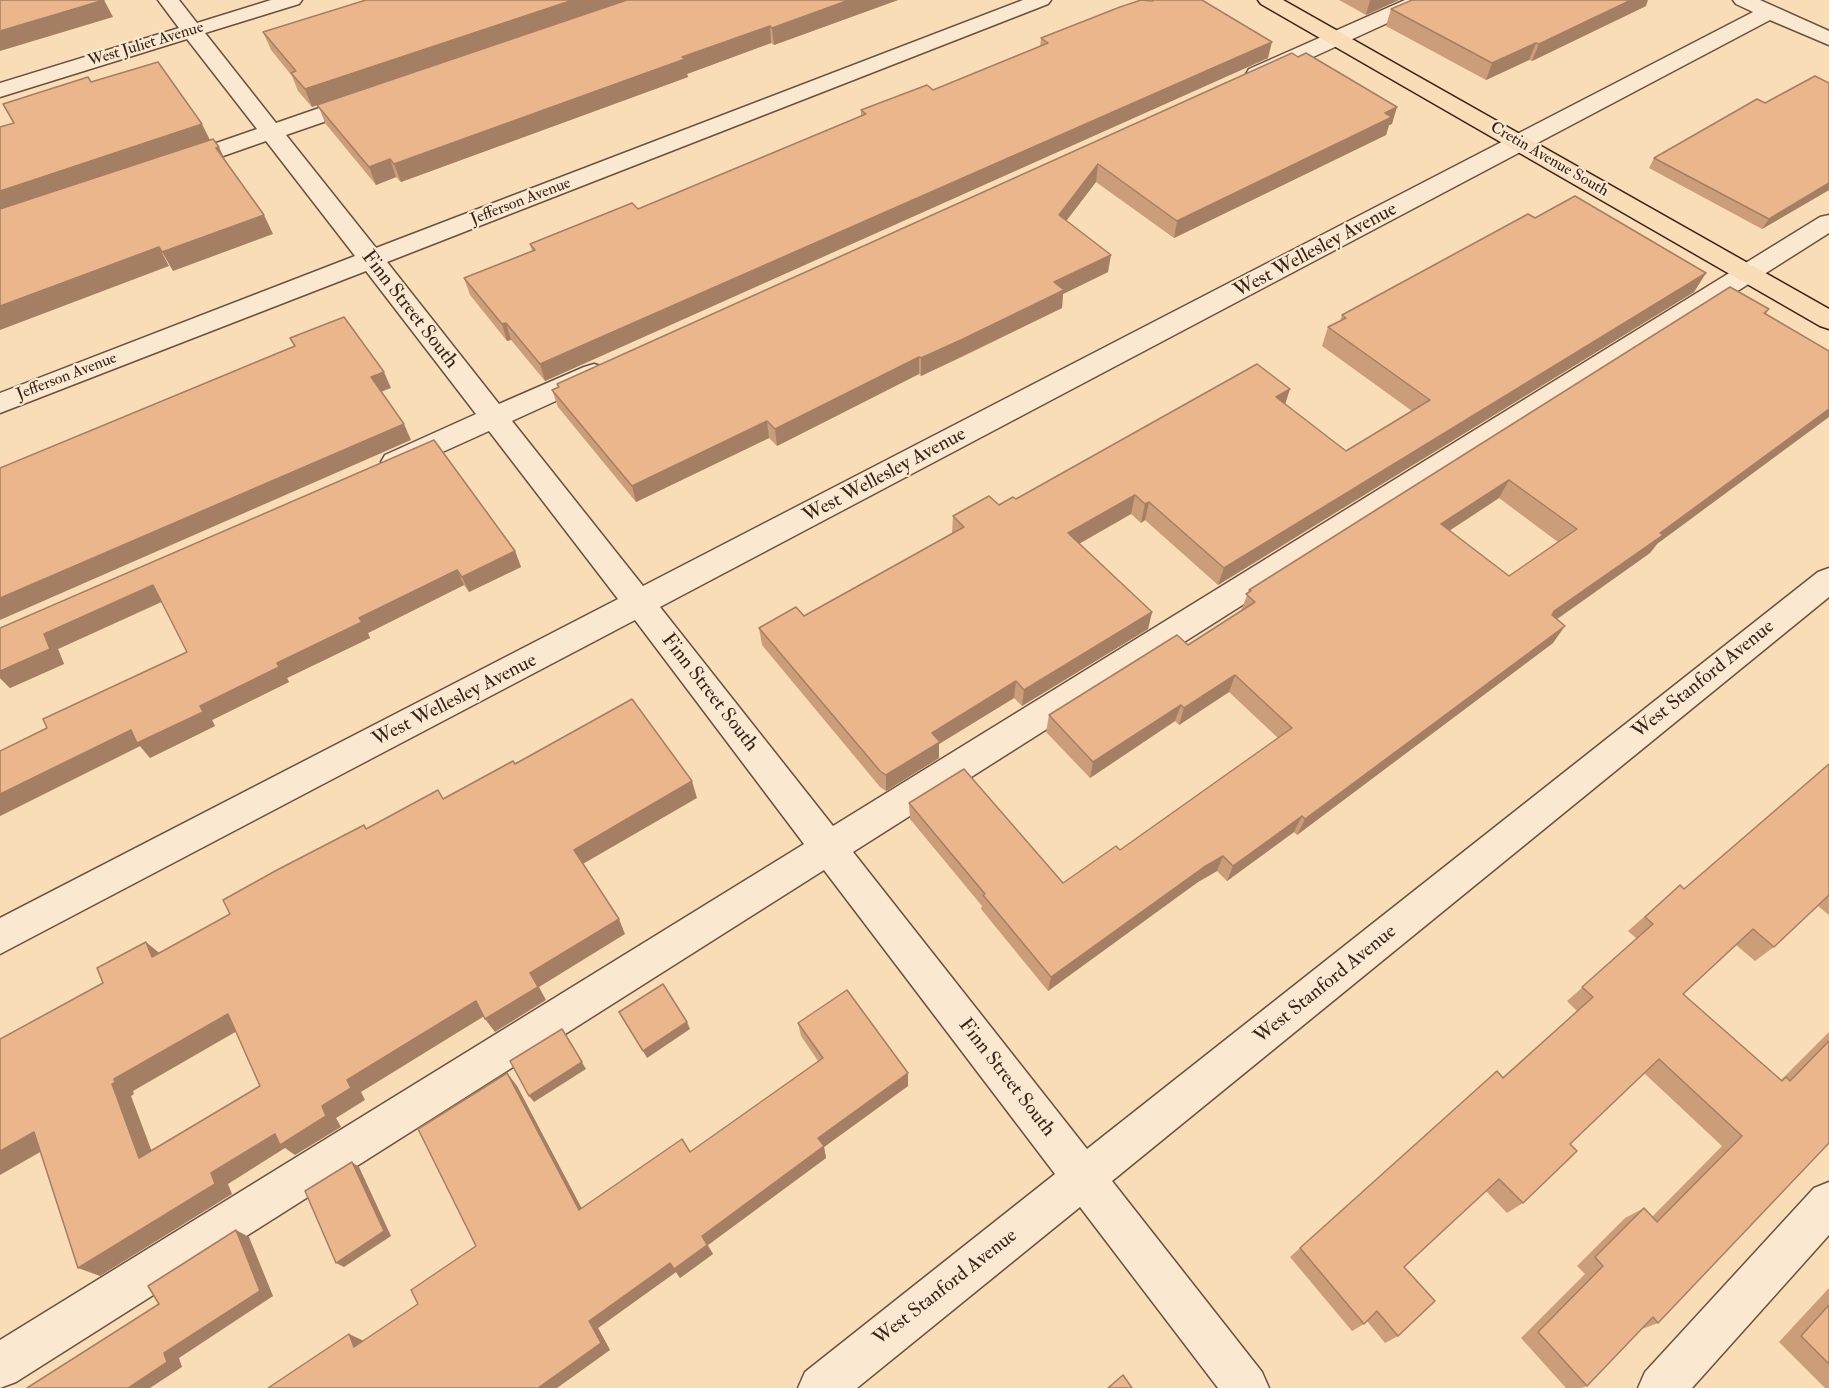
<!DOCTYPE html>
<html>
<head>
<meta charset="utf-8">
<style>
  body { margin:0 }
  canvas { display:block; background:#f8ddb6 }
</style>
</head>
<body>
<canvas width="1829" height="1388"></canvas>
<script>
const ctx = document.querySelector('canvas').getContext('2d');
ctx.lineJoin = 'round';
const shape = rows => new Path2D(rows.map(r => 'M' + r).join(''));
function trace(path, color, width, dash) { ctx.strokeStyle = color; ctx.lineWidth = width; ctx.lineCap = dash ? 'butt' : 'round'; ctx.setLineDash(dash || []); ctx.stroke(path); }
function fillPath(path, color) { ctx.fillStyle = color; ctx.fill(path, 'evenodd'); }
function write(font, color, halo, rows, align = 'center') {
  ctx.font = font + ' "IM FELL Double Pica",serif'; ctx.lineWidth = 4.5; ctx.setLineDash([]); ctx.textBaseline = 'middle'; ctx.strokeStyle = halo; ctx.fillStyle = color; for (const [text, x, y, turn = 0] of rows) {
    ctx.save(); ctx.translate(x, y); ctx.rotate((+turn || 0) * Math.PI / 180); ctx.textAlign = isNaN(turn) ? turn : align; if (halo) ctx.strokeText(text, 0, 0); ctx.fillText(text, 0, 0); ctx.restore();
  }
}
const minor = shape([
  [158,0,179,0,197,23,271,0,302,0,299,4,205,33,276,123,357,95,373,95,376,100,373,105,286,135,376,248,1023,0,1051,0,1048,4,387,262,499,404,584,367,594,364,604,367,608,373,604,379,512,421,643,586,1753,12,1736,4,1733,0,1760,0,1829,31,1829,45,1770,20,660,607,833,826,1820,217,1829,215,1829,233,853,852,1087,1149,1818,572,1829,568,1829,597,1112,1181,1262,1372,1269,1388,1218,1388,1080,1207,857,1388,798,1388,805,1372,1055,1174,824,870,16,1382,0,1388,0,1340,804,844,635,620,0,954,0,918,618,599,489,431,405,469,395,472,385,469,381,462,385,455,476,414,366,271,0,413,0,393,355,256,266,141,186,169,170,169,166,164,170,159,257,129,187,39,0,97,0,83,179,28,158,0],
  [1405,0,1432,0,1429,4,1265,79,1249,79,1246,74,1249,69,1405,0],
  [1829,1182,1829,1235,1692,1388,1638,1388,1645,1372,1814,1188,1829,1182]
]);
const major = shape([
  [1258,0,1283,0,1829,309,1829,329,1820,326,1261,4,1258,0]
]);
const wall = shape([
  [898,0,774,45,771,43,687,74,688,77,401,182,396,177,376,185,325,123,318,105,312,107,298,91,292,76,271,50,263,32],
  [1339,0,1399,0,1366,15],
  [1646,6,1532,61,1529,60,1486,80,1386,26,1391,9],
  [1041,38,1268,58,545,381,511,340,507,341,470,295,464,278,532,251,530,244,638,209,861,116,861,110,933,90,1040,47],
  [1292,53,1392,124,1389,125,1386,135,1174,238,1096,182,1066,221,1108,272,1063,294,1062,308,962,357,921,376,919,374,777,446,769,438,636,502,558,407,552,390,558,387,557,384],
  [1654,158,1829,190,1762,229,1649,168],
  [1535,218,1706,273,1694,292,1218,585,1145,520,1141,523,1131,514,1079,544,1152,612,1148,629,1022,706,1014,698,939,744,939,758,886,791,880,787,762,645,759,628,804,616,952,533,953,516,999,505,1285,405,1346,451,1412,411,1322,346,1328,327,1340,321,1342,315],
  [1769,309,1766,314,1657,544,1650,553,1557,619,1553,643,1297,835,1294,832,1227,881,1217,871,1198,882,1048,991,981,909,982,906,910,819,909,803,1063,883,1120,850,1278,738,1229,692,1179,725,1175,721,1090,778,1046,732,1049,715,1188,645,1241,611,1249,590],
  [1499,498,1558,542,1509,576,1449,531],
  [434,440,515,551,521,567,469,592,464,585,368,633,370,638,287,678,289,682,212,720,215,726,150,758,140,746,0,816,0,751,47,728,187,652,162,602,58,649,64,664,10,688,0,678,0,628],
  [1829,764,1829,915,1818,906,1774,947,1755,961,1736,945,1683,994,1781,1080,1829,1032,1829,1143,1658,1323,1642,1329,1587,1386,1581,1388,1566,1388,1521,1338,1585,1274,1577,1266,1625,1218,1644,1208,1652,1217,1722,1146,1644,1073,1570,1144,1523,1203,1507,1213,1486,1191,1404,1267,1398,1336,1385,1343,1367,1321,1364,1324,1352,1331,1290,1257,1497,1071,1503,1077,1577,1011,1567,1001,1637,939,1628,931,1680,885,1684,889],
  [798,1023,908,1073,908,1086,824,1147,826,1158,708,1245,713,1254,680,1278,676,1272,598,1328,610,1350,364,1341,418,1304,476,1246,507,1073,517,1086,581,1208,690,1152,818,1061,801,1036],
  [1829,1288,1829,1388,1825,1388,1779,1342]
]);
const shadedWall = shape([
  [104,0,113,17,0,51,0,31],
  [573,0,629,0,312,107,305,89],
  [849,0,898,0,774,45,772,28],
  [1370,0,1399,0,1366,15],
  [1631,0,1648,0,1646,6,1532,61,1539,44],
  [770,26,771,43,687,74,688,77,401,182,394,164,682,57],
  [1272,42,1268,58,545,381,540,364],
  [1536,43,1529,60,1486,80,1492,63],
  [1397,107,1392,124,1389,125,1386,135,1174,238,1177,221],
  [202,124,211,142,0,214,0,191],
  [219,147,228,166,216,148],
  [390,159,396,177,376,185,369,167],
  [1098,164,1096,182,1057,233,1059,215],
  [1829,183,1829,190,1762,229,1769,219],
  [264,215,273,234,173,271,162,252],
  [159,247,169,266,0,330,0,306],
  [1111,255,1108,272,1063,294,1062,308,921,376,921,358,1054,282],
  [1706,273,1694,292,1218,585,1224,568],
  [506,323,511,340,507,341,502,324],
  [919,357,919,374,777,446,775,429],
  [384,372,391,388,378,393,371,377],
  [1290,389,1284,408,1276,397],
  [1829,409,1829,417,1657,544,1650,553,1543,629,1554,611],
  [767,421,769,438,636,502,632,486],
  [404,424,411,440,0,620,0,598],
  [1509,480,1499,498,1432,542,1441,524],
  [1135,495,1131,514,1066,551,1068,533],
  [1149,502,1145,520,1141,523,1145,504],
  [515,551,521,567,469,592,462,577],
  [457,570,464,585,368,633,370,638,287,678,289,682,212,720,215,726,150,758,140,746,0,816,0,794,131,730,200,706,359,618],
  [153,585,165,600,58,649,64,664,10,688,0,678,0,671,44,634],
  [1152,612,1148,629,1022,706,1024,690],
  [1565,626,1553,643,1297,835,1305,819],
  [1235,675,1229,692,1179,725,1184,708],
  [1016,681,1014,698,939,744,939,758,886,791,886,775,932,733],
  [1181,705,1175,721,1090,778,1093,762],
  [692,781,697,798,581,865,574,850],
  [1302,816,1294,832,1227,881,1233,866],
  [1223,856,1217,871,1198,882,1048,991,1051,977,1204,867],
  [619,919,625,934,539,987,546,1000,495,1032,485,1019,530,973],
  [146,942,163,956,152,957],
  [476,1001,486,1015,361,1092,365,1100,336,1118,341,1127,295,1155,285,1148,228,1184,232,1194,100,1276,78,1268,211,1173,322,1106,347,1080],
  [228,1014,244,1027,133,1091,134,1094,131,1096,158,1168,139,1158,112,1084,114,1079],
  [687,1022,690,1029,647,1058,643,1051],
  [562,1029,586,1069,534,1102,529,1096],
  [507,1073,517,1086,588,1220,579,1210],
  [908,1073,908,1086,824,1147,826,1158,708,1245,702,1236,818,1138],
  [34,1132,56,1143,0,1175,0,1151],
  [352,1162,359,1167,391,1236,344,1267,336,1263],
  [236,1230,249,1237,273,1296,179,1358,182,1367,150,1388,128,1388,164,1353],
  [707,1245,713,1254,680,1278,676,1272,598,1328,610,1350,557,1388,538,1388,589,1321,670,1263],
  [349,1334,364,1341,354,1347]
]);
const building = shape([
  [0,0,104,0,0,31,0,0],
  [366,0,573,0,305,89,291,73,296,71,263,32,366,0],
  [627,0,849,0,772,28,770,26,682,57,685,59,394,164,390,159,369,167,317,105,627,0],
  [1141,0,1152,1,1154,0,1202,0,1272,42,540,364,506,323,502,324,464,278,535,250,530,244,632,203,638,209,866,114,861,110,927,85,933,90,1048,43,1041,38,1120,7,1141,0],
  [1412,0,1631,0,1539,44,1536,43,1492,63,1391,9,1412,0],
  [1292,53,1298,57,1306,53,1397,107,1385,113,1392,117,1177,221,1098,164,1059,215,1111,255,1054,282,1064,290,963,339,921,358,919,357,775,429,767,421,632,486,552,390,559,387,557,384,1292,53],
  [158,62,202,124,0,191,0,127,14,123,3,104,88,77,91,82,158,62],
  [1815,76,1829,83,1829,183,1769,219,1654,158,1757,99,1765,103,1815,76],
  [213,139,219,147,216,148,264,215,162,252,159,247,0,306,0,209,213,139],
  [1575,196,1706,273,1224,568,1149,502,1145,504,1135,495,1068,533,1152,612,1024,690,1016,681,932,733,940,742,886,775,880,771,759,628,796,607,804,616,964,527,953,516,989,496,999,505,1013,497,1016,499,1257,364,1290,389,1276,397,1346,451,1430,400,1328,327,1346,318,1342,315,1528,214,1535,218,1575,196],
  [1730,287,1769,309,1764,313,1829,351,1829,409,1660,533,1663,535,1554,611,1552,615,1565,626,1305,819,1302,816,1233,866,1223,856,1204,867,1051,977,983,895,985,894,909,803,964,769,1063,883,1116,846,1120,850,1292,728,1235,675,1184,708,1181,705,1093,762,1049,715,1177,635,1188,645,1255,602,1246,594,1251,591,1249,590,1730,287],
  [1509,480,1577,529,1509,576,1441,524,1509,480],
  [344,317,384,372,371,377,404,424,0,598,0,468,295,346,290,338,344,317],
  [434,440,515,551,462,577,457,570,359,618,362,622,277,663,279,667,200,706,203,712,137,743,131,730,0,794,0,751,47,728,43,719,187,652,153,585,44,634,50,649,0,671,0,628,434,440],
  [632,699,692,781,574,850,619,919,530,973,538,987,485,1019,476,1001,347,1080,351,1088,322,1106,326,1116,280,1145,275,1134,211,1173,215,1184,78,1268,34,1132,0,1151,0,1039,103,983,97,968,146,942,152,957,230,914,223,900,277,870,364,825,366,829,438,790,443,799,513,761,515,764,632,699],
  [228,1014,260,1086,139,1158,112,1084,115,1082,114,1079,228,1014],
  [1829,764,1829,895,1774,947,1753,929,1683,994,1782,1081,1786,1077,1790,1081,1829,1041,1829,1143,1658,1323,1653,1317,1587,1386,1538,1332,1603,1266,1595,1257,1644,1208,1657,1222,1742,1136,1659,1059,1570,1144,1577,1151,1523,1203,1499,1179,1404,1267,1435,1301,1398,1336,1377,1311,1364,1324,1300,1248,1497,1071,1503,1078,1593,997,1582,987,1653,924,1645,917,1680,885,1684,889,1829,764],
  [663,984,687,1022,643,1051,619,1012,663,984],
  [847,990,908,1073,818,1138,824,1146,702,1236,707,1245,674,1269,670,1263,589,1321,601,1343,538,1388,268,1388,349,1334,354,1347,418,1304,411,1290,476,1246,418,1129,507,1073,579,1210,682,1139,690,1152,823,1058,798,1023,847,990],
  [562,1029,582,1062,529,1096,510,1061,562,1029],
  [352,1162,384,1231,336,1263,305,1191,352,1162],
  [236,1230,260,1291,164,1353,167,1362,128,1388,27,1388,159,1304,148,1286,236,1230],
  [1829,1305,1829,1364,1801,1336,1829,1305],
  [1123,1375,1132,1388,1108,1388,1123,1375]
]);
const farStreetnames = [
  ["West Juliet Avenue",146,45,-17],
  ["Cretin Avenue South",1549,160,30],
  ["Jefferson Avenue",521,202,-21],
  ["Jefferson Avenue",67,377,-21]
];
const streetNames = [
  ["West Wellesley Avenue",1316,251,-28],
  ["Finn Street South",409,310,52],
  ["West Wellesley Avenue",885,476,-28],
  ["West Stanford Avenue",1704,680,-39],
  ["Finn Street South",709,693,52],
  ["West Wellesley Avenue",455,701,-27],
  ["West Stanford Avenue",1326,985,-39],
  ["Finn Street South",1006,1078,52],
  ["West Stanford Avenue",946,1288,-38]
];
trace(minor, '#69513f', 3);
trace(major, '#392217', 3);
fillPath(minor, '#fae9d0');
fillPath(major, '#f8ddb6');
fillPath(wall, '#cb9d79');
fillPath(shadedWall, '#a57f63');
fillPath(building, '#ecb68d');
trace(building, '#a57f63', 1.5);
write('16px', '#392217', '#fae9d0', farStreetnames);
write('20px', '#392217', '#fae9d0', streetNames);
</script>
</body>
</html>
